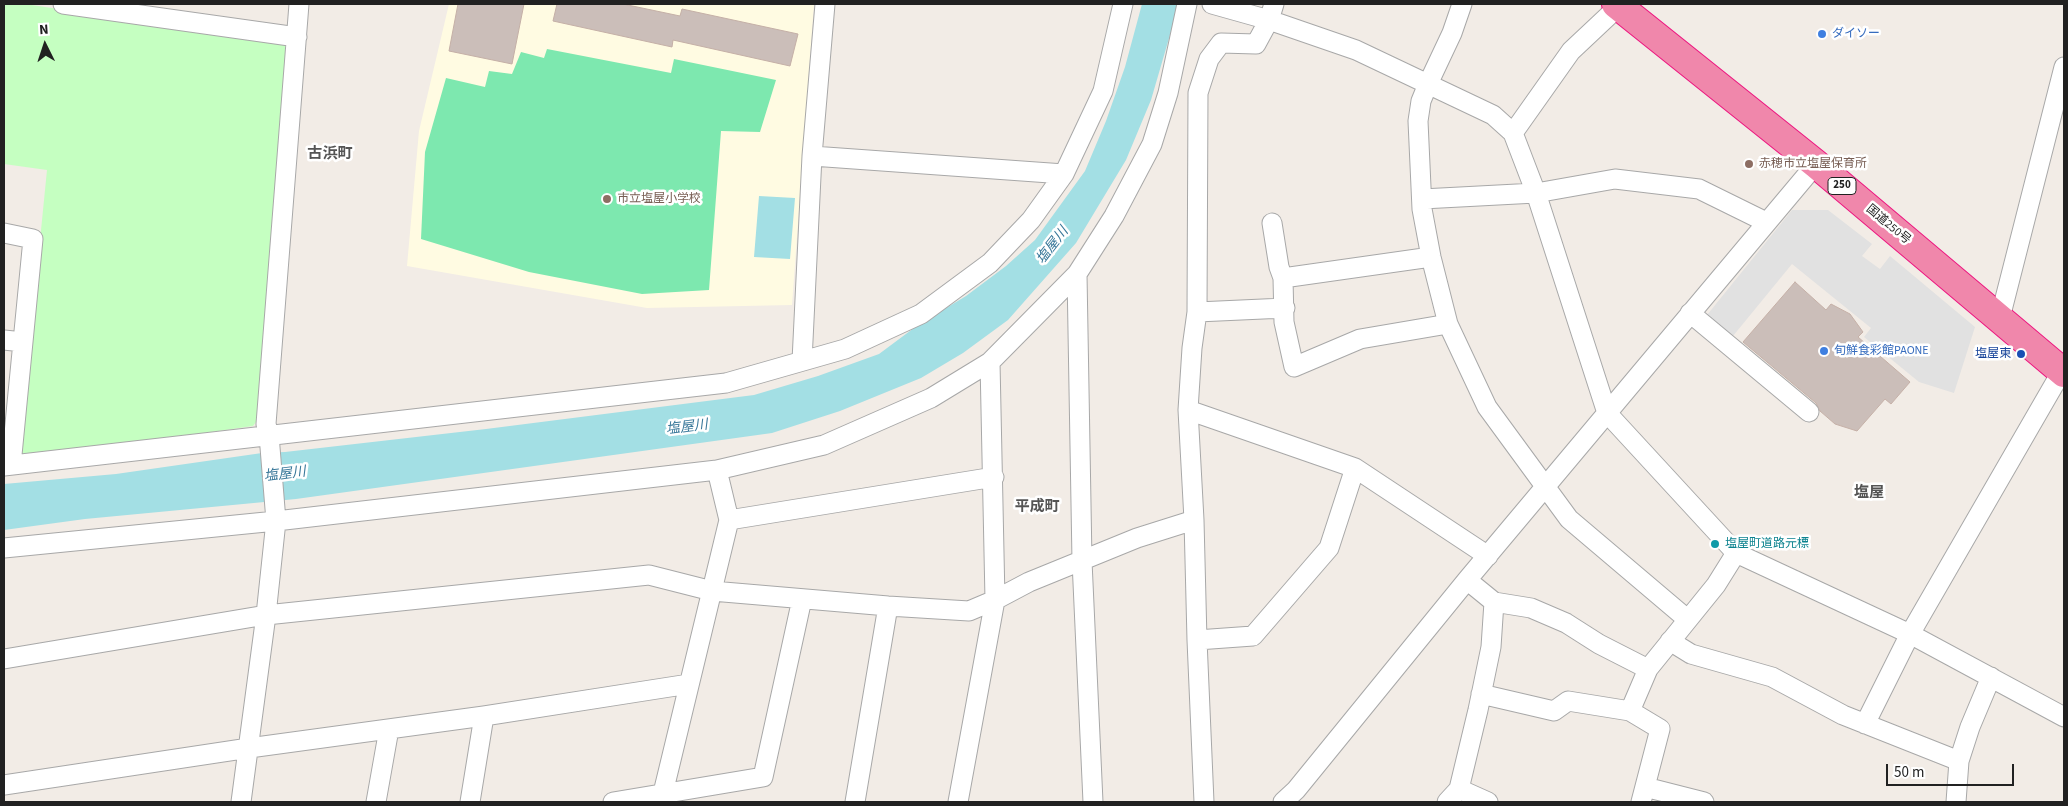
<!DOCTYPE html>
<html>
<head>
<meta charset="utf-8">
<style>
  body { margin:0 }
  #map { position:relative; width:2068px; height:806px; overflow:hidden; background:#f2ece6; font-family:"Source Sans 3",sans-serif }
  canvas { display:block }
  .frame { position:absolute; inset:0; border:5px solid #212121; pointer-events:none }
  .north { position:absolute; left:20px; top:20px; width:50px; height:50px; -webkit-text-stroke:4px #fff; paint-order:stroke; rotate:356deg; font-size:14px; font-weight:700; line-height:20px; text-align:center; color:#212121 }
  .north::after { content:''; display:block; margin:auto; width:18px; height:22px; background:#212121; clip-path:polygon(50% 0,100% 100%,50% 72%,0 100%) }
  .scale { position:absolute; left:1886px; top:764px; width:128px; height:22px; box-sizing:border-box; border:2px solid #212121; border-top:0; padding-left:6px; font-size:15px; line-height:18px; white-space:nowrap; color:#212121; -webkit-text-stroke:4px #fff; paint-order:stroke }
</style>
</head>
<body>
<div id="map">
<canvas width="2068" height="806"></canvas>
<div class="frame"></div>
<div class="north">N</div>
<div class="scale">50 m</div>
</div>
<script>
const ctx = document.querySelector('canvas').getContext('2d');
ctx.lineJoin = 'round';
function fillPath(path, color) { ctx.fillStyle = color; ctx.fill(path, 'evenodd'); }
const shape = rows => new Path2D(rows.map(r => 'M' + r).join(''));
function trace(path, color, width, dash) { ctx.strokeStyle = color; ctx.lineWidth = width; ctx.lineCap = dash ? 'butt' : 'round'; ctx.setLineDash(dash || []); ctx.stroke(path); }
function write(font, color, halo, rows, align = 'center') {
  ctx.font = font + ' "Source Sans 3","Noto Sans JP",sans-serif'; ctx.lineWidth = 5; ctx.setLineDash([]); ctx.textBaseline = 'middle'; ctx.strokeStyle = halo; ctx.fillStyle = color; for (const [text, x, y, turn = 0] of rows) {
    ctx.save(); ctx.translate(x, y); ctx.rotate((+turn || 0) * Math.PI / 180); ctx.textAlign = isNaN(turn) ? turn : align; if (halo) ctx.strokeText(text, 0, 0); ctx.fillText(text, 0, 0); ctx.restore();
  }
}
const education = shape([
  [449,4,814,4,792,305,647,308,407,266,419,131]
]);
const park = shape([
  [4,4,25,4,287,43,262,414,253,426,26,459,19,451,47,170,4,164]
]);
const pitch = shape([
  [547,49,671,73,674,59,776,80,760,132,721,131,709,290,642,294,529,272,421,239,425,152,446,78,485,87,489,71,512,74,521,52,544,58]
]);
const parking = shape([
  [1792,210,1828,210,1872,244,1862,256,1880,269,1890,256,1975,327,1954,393,1919,382,1864,337,1871,328,1792,264,1733,336,1707,315]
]);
const water = shape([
  [1142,4,1179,4,1151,100,1126,160,1076,243,1008,320,963,353,921,378,840,411,772,433,296,499,85,519,4,530,4,484,116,474,262,453,285,452,486,429,754,395,818,376,879,354,918,325,966,296,1006,266,1035,240,1085,171,1106,121,1125,67],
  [759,196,795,198,790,259,754,257]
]);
const building = shape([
  [458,4,524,4,512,64,449,51,458,4],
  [557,4,623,4,680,16,682,9,798,34,790,66,673,40,672,47,553,21,557,4],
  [1795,282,1826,310,1831,304,1850,314,1863,332,1858,337,1910,382,1891,404,1885,399,1857,431,1835,424,1820,411,1816,403,1743,342,1795,282]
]);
const minor = shape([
  [63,4,297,37],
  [1212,4,1269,20,1356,50,1493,115,1513,133,1536,193,1607,413,1736,553,1910,634,2064,717],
  [1462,4,1452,33,1428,84,1421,101,1418,121,1422,209,1431,257,1448,324,1487,407,1569,519,1687,619],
  [1513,133,1571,51,1621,4],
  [812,156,1064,174],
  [1422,199,1536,193,1615,179,1699,189,1766,222],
  [1272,223,1279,267,1283,278,1284,322,1294,367,1360,339,1448,324],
  [4,233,33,239,11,465],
  [1077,274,1082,561,1093,802],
  [1283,278,1431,257],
  [1197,312,1285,308],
  [1690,313,1809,412],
  [2000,318,2064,67],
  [4,340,23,342],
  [802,361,812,156,825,4],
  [1188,410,1355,468,1488,556],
  [4,466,726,383,845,349,921,314,990,263,1031,220,1064,174,1103,91,1123,4],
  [729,520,994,477],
  [4,548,276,521,717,470,824,445,931,398,990,362,1077,274,1114,216,1152,144,1168,93,1187,4],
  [1467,580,1494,602,1531,608,1566,623,1599,644,1648,669],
  [1197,640,1253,636,1329,548,1355,468],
  [1670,641,1691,654,1772,677,1843,715,1959,761],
  [4,659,266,615,649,575,712,591,888,606,969,611,995,600,1029,582,1137,538,1194,520],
  [1481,694,1554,711,1568,701,1630,711],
  [1865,724,1910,634,2062,371],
  [4,785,249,748,484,716,689,684],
  [1645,787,1704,802],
  [1459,789,1488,802],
  [241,802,266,615,276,521,269,435,266,424,299,4],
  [376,802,389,729],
  [470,802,484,716],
  [613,802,763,777,802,599],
  [664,802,663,793,729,520,717,470],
  [855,802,888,606],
  [958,802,995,600,990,362],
  [1204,802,1197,640,1194,520,1188,410,1192,348,1197,312,1198,93,1209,59,1221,43,1256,44,1269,20,1274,4],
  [1283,802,1296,790,1467,580,1816,164],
  [1447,802,1459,789,1478,710,1491,647,1494,602],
  [1641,802,1660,729,1630,711,1648,669,1716,585,1736,553],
  [1956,802,1959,761,1970,727,1991,677]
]);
const highway = shape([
  [1616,4,1816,164,2064,373]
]);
const markers = [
  [1822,34,5,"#3f7fe0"],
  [1749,164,5,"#8d6e63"],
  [607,199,5,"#8d6e63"],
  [1824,351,5,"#3f7fe0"],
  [2021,354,5,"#1a4fb4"],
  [1715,544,5,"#0f9aa8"]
];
const shields = [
  [1842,186,28]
];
const shieldNames = [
  ["250",1842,186]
];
const shopNames = [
  ["ダイソー",1832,34],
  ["旬鮮食彩館PAONE",1834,351]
];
const educationNames = [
  ["赤穂市立塩屋保育所",1759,164],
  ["市立塩屋小学校",617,199]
];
const streetNames = [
  ["国道250号",1888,225,40]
];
const transitNames = [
  ["塩屋東",2011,354]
];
const cultureNames = [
  ["塩屋町道路元標",1725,544]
];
const waterNames = [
  ["塩屋川",1053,246,-52],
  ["塩屋川",687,428,-7],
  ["塩屋川",285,475,-7]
];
const quarterNames = [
  ["古浜町",330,155],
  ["塩屋",1869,494],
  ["平成町",1037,508]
];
fillPath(education, '#fffbe2');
fillPath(park, '#c5ffc1');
fillPath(pitch, '#7de8af');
fillPath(parking, '#e1e1e1');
fillPath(water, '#a3dfe4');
fillPath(building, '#cbbeb9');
trace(building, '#c5b0a7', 1);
trace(minor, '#a8a8a8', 21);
trace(highway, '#ed1680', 30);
trace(minor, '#fff', 19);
trace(highway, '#f087ab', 28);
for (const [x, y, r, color] of markers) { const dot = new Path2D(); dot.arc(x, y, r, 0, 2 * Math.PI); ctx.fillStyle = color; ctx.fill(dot); trace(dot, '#fff', 2); }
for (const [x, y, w] of shields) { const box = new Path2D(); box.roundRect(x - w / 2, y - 8.5, w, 17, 4); ctx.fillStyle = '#fff'; ctx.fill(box); trace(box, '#212121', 1); }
write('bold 11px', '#212121', null, shieldNames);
write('12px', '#366cbe', '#fff', shopNames, 'left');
write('12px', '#785e54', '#fff', educationNames, 'left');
write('12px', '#212121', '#fff', streetNames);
write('12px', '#164399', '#fff', transitNames, 'right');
write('12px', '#0d838f', '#fff', cultureNames, 'left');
write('italic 14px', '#387799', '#fff', waterNames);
write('bold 15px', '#545454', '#fff', quarterNames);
</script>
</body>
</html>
